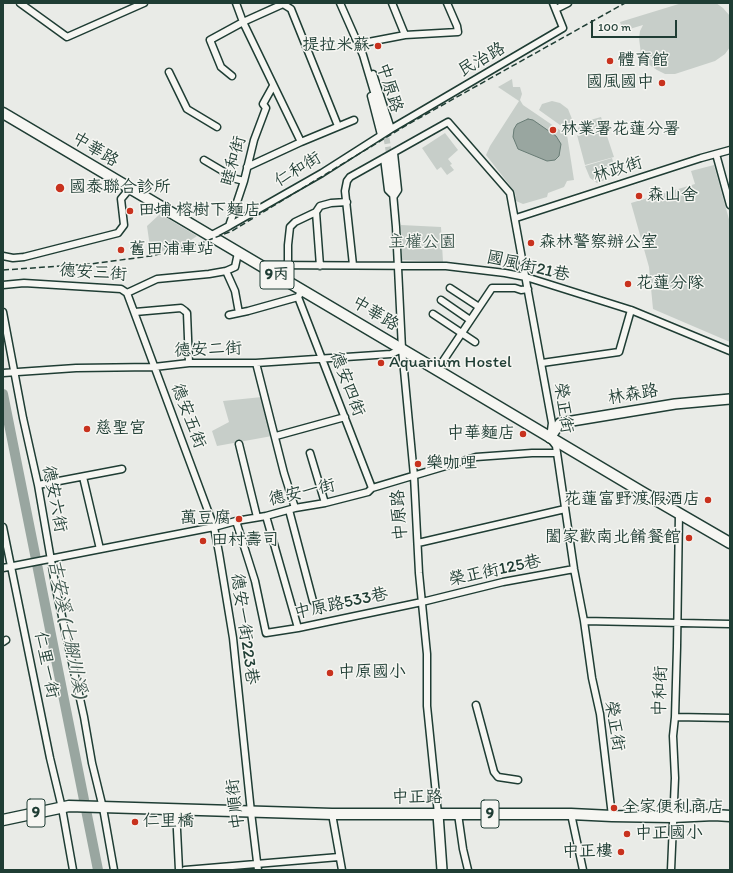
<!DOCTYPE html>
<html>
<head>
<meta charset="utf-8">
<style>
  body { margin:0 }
  #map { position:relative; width:733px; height:873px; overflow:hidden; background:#e9ebe7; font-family:Itim,sans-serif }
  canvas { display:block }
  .frame { position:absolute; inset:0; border:4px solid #1f3d34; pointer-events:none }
  .scale { position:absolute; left:591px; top:20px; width:86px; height:18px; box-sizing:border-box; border:2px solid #1f3d34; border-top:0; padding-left:5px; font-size:12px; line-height:14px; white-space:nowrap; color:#1f3d34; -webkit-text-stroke:3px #f6f6f2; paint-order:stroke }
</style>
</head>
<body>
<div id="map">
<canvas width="733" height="873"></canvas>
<div class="frame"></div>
<div class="scale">100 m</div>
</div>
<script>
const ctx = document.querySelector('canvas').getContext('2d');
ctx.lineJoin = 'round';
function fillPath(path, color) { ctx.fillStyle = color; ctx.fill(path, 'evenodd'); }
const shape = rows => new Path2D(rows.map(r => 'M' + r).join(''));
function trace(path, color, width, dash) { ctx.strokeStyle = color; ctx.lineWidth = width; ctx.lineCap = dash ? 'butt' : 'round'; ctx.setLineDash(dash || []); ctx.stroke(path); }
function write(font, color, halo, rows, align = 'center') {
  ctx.font = font + ' Itim,"LXGW WenKai TC",sans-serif'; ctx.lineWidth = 3; ctx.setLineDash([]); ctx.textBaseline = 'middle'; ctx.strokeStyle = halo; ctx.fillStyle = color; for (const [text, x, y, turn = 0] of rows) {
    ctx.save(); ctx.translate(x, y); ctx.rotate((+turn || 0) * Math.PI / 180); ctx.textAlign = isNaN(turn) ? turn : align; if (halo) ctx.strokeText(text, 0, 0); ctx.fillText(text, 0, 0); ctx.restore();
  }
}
const green = shape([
  [682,3,716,3,723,8,730,16,730,47,725,54,715,61,675,74,665,74,657,70,648,64,641,54,639,38,640,31,643,25,623,31,620,22],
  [512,79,513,87,520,87,522,94,520,100,523,105,567,135,574,180,567,181,564,187,548,193,547,197,523,204,516,201,515,192,486,155,490,146,519,101,498,87],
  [552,101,560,103,568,109,572,119,571,126,567,130,539,110,542,104],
  [601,117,604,126,577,134,578,128,583,122],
  [604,127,614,157,585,165,577,135],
  [445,133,458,150,448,159,452,164,450,165,454,170,447,175,441,167,437,170,422,148],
  [612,158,614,165,604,169,607,179,597,183,590,178,585,166],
  [714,165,730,223,730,342,653,309,649,267,631,203,695,184,691,171],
  [160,214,197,236,182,246,151,254,147,226],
  [401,225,441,227,443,262,402,260],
  [262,397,272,436,217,446,212,431,229,422,223,401]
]);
const water = shape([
  [528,119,533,120,556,136,561,144,559,156,555,160,547,161,518,149,513,137,514,129,517,124,528,119]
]);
const river = shape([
  [3,394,98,870]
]);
const streetTunnel = shape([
  [385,129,390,159]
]);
const street = shape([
  [20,3,67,37,144,3],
  [236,3,243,22,301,142],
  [340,3,363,55,385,129],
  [392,3,405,35],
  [556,9,568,3],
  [358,44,405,35,458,32,457,26,447,3],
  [169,72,187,109,217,127],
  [373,74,391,129],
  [232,76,221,67,210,40,243,22,283,4,291,9,338,126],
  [371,96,381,135],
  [716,154,730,205],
  [384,158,388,190,394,196,398,190,394,153],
  [390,159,396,227,402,349,414,476,419,573,427,654,427,706,438,814],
  [204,160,236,179,244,181],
  [247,167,301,142,354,120],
  [316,212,320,266],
  [516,218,701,158,730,150],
  [229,226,322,173,391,129,563,28,553,3],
  [210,236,229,226,244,181,254,140,266,108,263,104,273,86],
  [3,256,13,258,24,257,118,233,124,225,121,199,126,193,126,186],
  [262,265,446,266,505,273,526,277,631,310,730,351],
  [288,265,288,245,290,227,295,222,316,212,320,206,331,203,347,202],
  [353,265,345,191,347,181,350,177,448,122,510,193,552,423,550,438,556,446,574,569,584,621,592,678,600,714,612,816],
  [226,271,235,291,239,313],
  [3,285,24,283,121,289,127,293,157,279,209,274,226,271,235,267,238,253],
  [450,288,479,307],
  [302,290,298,297,372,488],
  [127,293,214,527,219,553,233,638,251,812,258,870],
  [441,300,470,320],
  [3,312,23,418,38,485,56,589,84,717,92,763,103,808,114,870],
  [135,312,181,308,185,311,187,313,189,363],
  [433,314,475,342],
  [229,315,248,311,298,297],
  [256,363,284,473,295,508],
  [542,363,619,352,631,310],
  [437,370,492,288,515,288,521,290,528,289],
  [3,373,76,368,154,367,189,363,256,363,391,354,402,349],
  [276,436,345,417],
  [239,444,257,517],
  [310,453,325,503],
  [83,477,100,549],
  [38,485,122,469],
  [289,510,313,601],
  [266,516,298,628],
  [236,521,255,581,266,633,298,628,422,602,503,582,574,569],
  [3,527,50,758,62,808,73,870],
  [418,543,565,509],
  [3,568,214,527,236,521,266,516,295,508,325,503,368,492,372,488,476,457,532,453,556,453],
  [584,621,730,624],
  [3,642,6,640],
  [476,705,494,772,498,777,518,780],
  [675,717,730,718],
  [176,810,179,870],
  [332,814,342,870],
  [458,814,463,849,468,870],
  [571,814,583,870],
  [185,870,339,857],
  [671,870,675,778,673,736,675,717,677,647,679,513]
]);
const secondary = shape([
  [550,438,560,423,675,404,730,399],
  [438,814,442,870]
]);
const primary = shape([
  [3,113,437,370,642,492,730,543],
  [3,820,69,806,332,814,571,814,612,816,673,817,714,815,730,816]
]);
const rail = shape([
  [3,270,90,264,151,256,201,243,232,231,405,126,625,3]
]);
const markers = [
  [378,46,4,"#c8321e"],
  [610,61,4,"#c8321e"],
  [662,83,4,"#c8321e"],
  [553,130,4,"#c8321e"],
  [60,188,5,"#c8321e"],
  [639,196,4,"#c8321e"],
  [130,211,4,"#c8321e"],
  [531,243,4,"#c8321e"],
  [121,250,4,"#c8321e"],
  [628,284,4,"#c8321e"],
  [381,363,4,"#c8321e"],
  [87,429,4,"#c8321e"],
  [523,434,4,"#c8321e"],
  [418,464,4,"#c8321e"],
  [708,500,4,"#c8321e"],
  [239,519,4,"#c8321e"],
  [689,538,4,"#c8321e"],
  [203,541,4,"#c8321e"],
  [330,673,4,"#c8321e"],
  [614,808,4,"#c8321e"],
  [135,822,4,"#c8321e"],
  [627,834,4,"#c8321e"],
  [621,852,4,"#c8321e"]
];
const shields = [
  [277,275,34],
  [36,813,18],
  [490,814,18]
];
const shieldNames = [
  ["9丙",277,275],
  ["9",36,813],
  ["9",490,814]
];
const poiNames = [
  ["提拉米蘇",370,46,"right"],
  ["體育館",618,61],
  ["國風國中",654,83,"right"],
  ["林業署花蓮分署",561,130],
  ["國泰聯合診所",69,188],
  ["森山舍",647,196],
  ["田埔 榕樹下麵店",138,211],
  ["森林警察辦公室",539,243],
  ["舊田浦車站",129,250],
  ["花蓮分隊",636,284],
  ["Aquarium Hostel",389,363],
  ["慈聖宮",95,429],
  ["中華麵店",515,434,"right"],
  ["樂咖哩",426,464],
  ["花蓮富野渡假酒店",700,500,"right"],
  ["萬豆腐",231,519,"right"],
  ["闔家歡南北餚餐館",681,538,"right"],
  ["田村壽司",211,541],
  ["中原國小",338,673],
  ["全家便利商店",622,808],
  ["仁里橋",143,822],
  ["中正國小",635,834],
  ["中正樓",613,852,"right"]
];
const streetNames = [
  ["民治路",482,60,-30],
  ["中原路",389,88,73],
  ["中華路",95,150,31],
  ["睦和街",234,161,-74],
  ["仁和街",298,170,-31],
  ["林政街",618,170,-17],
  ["國風街21巷",528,267,13],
  ["德安三街",93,273,4],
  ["中華路",375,314,31],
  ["德安二街",208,350,-2],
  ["德安四街",347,384,69],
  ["林森路",633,395,-9],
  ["榮正街",563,408,82],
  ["德安五街",188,416,69],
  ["德安一街",302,493,-13],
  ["德安六街",54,499,79],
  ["中原路",400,515,-94],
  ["榮正街125巷",495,571,-12],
  ["中原路533巷",341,604,-12],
  ["德安一街223巷",244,629,82],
  ["仁里一街",46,665,79],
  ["中和街",661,691,-88],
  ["榮正街",614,726,81],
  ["中正路",417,798],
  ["中順街",236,804,-96]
];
const parkNames = [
  ["主權公園",422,243]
];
const waterNames = [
  ["吉安溪 (七腳川溪)",67,629,79]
];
fillPath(green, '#c7cec9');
fillPath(water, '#99a6a0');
trace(water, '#687c75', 1);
trace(river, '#99a6a0', 10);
trace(streetTunnel, '#c1c8c3', 6, [6, 3]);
trace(street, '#1f3d34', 9);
trace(secondary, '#1f3d34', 12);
trace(primary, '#1f3d34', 13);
trace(street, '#f6f6f2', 6);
trace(secondary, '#f6f6f2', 9);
trace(primary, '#f6f6f2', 10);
trace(rail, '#1f3d34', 1.5, [6, 3]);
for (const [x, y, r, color] of markers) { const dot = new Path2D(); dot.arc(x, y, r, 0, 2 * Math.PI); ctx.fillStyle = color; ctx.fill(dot); trace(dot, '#f6f6f2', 1.5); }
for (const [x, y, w] of shields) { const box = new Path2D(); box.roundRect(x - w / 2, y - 14, w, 28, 3); ctx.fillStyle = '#f6f6f2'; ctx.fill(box); trace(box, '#1f3d34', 1); }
write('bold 16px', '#1f3d34', null, shieldNames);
write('17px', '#1f3d34', '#f6f6f2', poiNames, 'left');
write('17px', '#1f3d34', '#f6f6f2', streetNames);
write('17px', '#415a52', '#f6f6f2', parkNames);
write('italic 18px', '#445c54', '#f6f6f2', waterNames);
</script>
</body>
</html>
